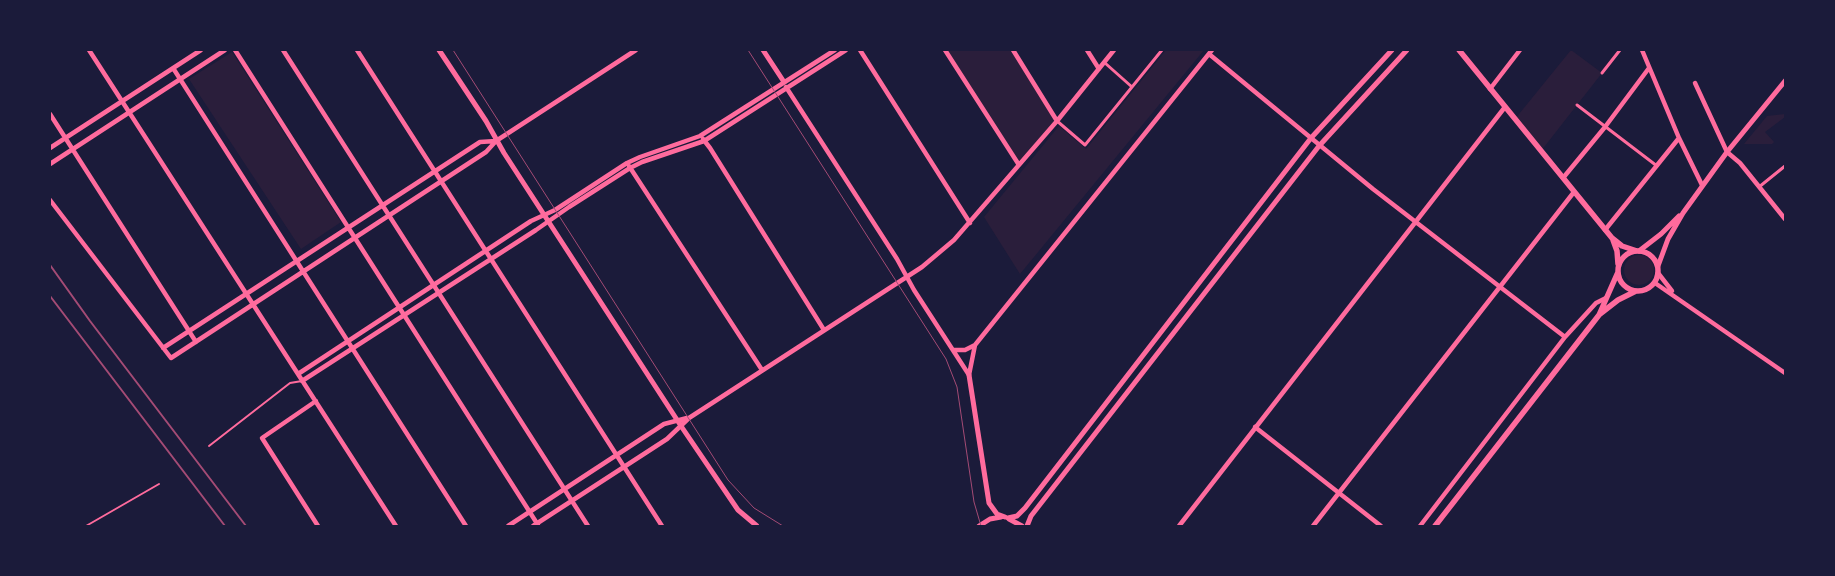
<!DOCTYPE html>
<html>
<head>
<meta charset="utf-8">
<style>
  body { margin:0 }
  #map { position:relative; width:1835px; height:576px; overflow:hidden; background:#1b1b3a; font-family:Lato,sans-serif }
  canvas { display:block }
  .frame { position:absolute; inset:0; border:51px solid #1b1b3a; pointer-events:none }
</style>
</head>
<body>
<div id="map">
<canvas width="1835" height="576"></canvas>
<div class="frame"></div>
</div>
<script>
const ctx = document.querySelector('canvas').getContext('2d');
ctx.lineJoin = 'round';
function fillPath(path, color) { ctx.fillStyle = color; ctx.fill(path, 'evenodd'); }
const shape = rows => new Path2D(rows.map(r => 'M' + r).join(''));
function trace(path, color, width, dash) { ctx.strokeStyle = color; ctx.lineWidth = width; ctx.lineCap = dash ? 'butt' : 'round'; ctx.setLineDash(dash || []); ctx.stroke(path); }
const green = shape([
  [946,50,1010,50,1057,121,1019,164],
  [1166,50,1204,50,1020,274,984,217,1059,126,1086,149],
  [1571,50,1602,73,1541,151,1515,119],
  [232,52,341,222,301,249,189,79],
  [1785,114,1785,117,1765,132,1774,142,1772,144,1744,144,1767,116],
  '1624 270a15 15 0 1 1 30 0a15 15 0 1 1-30 0Z'
]);
const service = shape([
  [209,446,290,383,302,381],
  [86,526,159,484]
]);
const pedestrian = shape([
  [1105,63,1132,87],
  [1602,73,1620,50],
  [1577,105,1657,166],
  [1057,121,1085,145,1162,50],
  [1759,187,1785,166]
]);
const minor = shape([
  [89,50,396,526],
  [235,50,538,525],
  [283,50,588,526],
  [357,50,662,526],
  [860,50,970,223],
  [945,50,1019,165],
  [1013,50,1057,121],
  [1087,50,1099,69],
  [1642,50,1679,138,1702,185],
  [1209,54,1373,189,1565,337],
  [173,68,466,526],
  [1695,83,1727,152,1740,163,1785,219],
  [786,87,897,259,914,290,969,375],
  [1490,89,1520,50],
  [50,114,196,342],
  [703,139,710,148,824,330],
  [50,148,201,50],
  [50,164,225,50],
  [629,166,762,370],
  [1563,178,1605,127,1649,68],
  [50,200,171,358,486,152,496,141,636,50],
  [1605,230,1679,138],
  [1658,273,1672,291],
  [1655,283,1785,373],
  [163,348,480,142,496,141],
  [953,350,965,350,975,345,1212,50],
  [298,374,531,221,555,210,627,163,640,157,700,136,835,50],
  [969,375,975,345],
  [302,381,536,230,569,207,630,168,642,162,704,141,846,50],
  [316,401,262,438,318,526],
  [1255,427,1381,526],
  [508,526,664,424,687,418],
  [533,526,667,439,689,418,922,267,954,240,1057,121,1114,50],
  [1179,526,1505,107],
  [1313,526,1574,192],
  [1420,526,1565,337,1596,303,1606,298]
]);
const tertiary = shape([
  [439,50,486,121,504,153,681,426,738,510,757,526],
  [763,50,784,82],
  [1639,251,1661,234,1679,216],
  [1658,266,1668,239,1683,213,1727,152,1785,81],
  [969,375,989,503,997,514,1005,517],
  [1008,518,1017,516,1025,508,1311,138,1392,50],
  [1009,519,1022,526],
  [979,526,990,519,1001,517],
  [1027,526,1031,516,1319,146,1407,50]
]);
const secondary = shape([
  [1459,50,1612,238,1622,246,1637,251],
  [1613,240,1617,251,1618,264],
  '1618 271a20 20 0 1 1 40 0a20 20 0 1 1-40 0Z',
  [1600,314,1618,300,1636,291],
  [1435,526,1599,315,1618,272]
]);
const tram = shape([
  [453,50,728,480,754,508,783,526],
  [748,50,946,359,957,387,974,502,981,526]
]);
const rail = shape([
  [50,265,90,321,246,526],
  [50,296,225,526]
]);
fillPath(green, '#2a1e3b');
trace(service, '#ff6b9d', 2);
trace(pedestrian, '#ff6b9d', 3);
trace(minor, '#ff6b9d', 4.5);
trace(tertiary, '#ff6b9d', 5);
trace(secondary, '#ff6b9d', 5.5);
trace(tram, '#a44b75', 1);
trace(rail, '#a44b75', 2);
</script>
</body>
</html>
